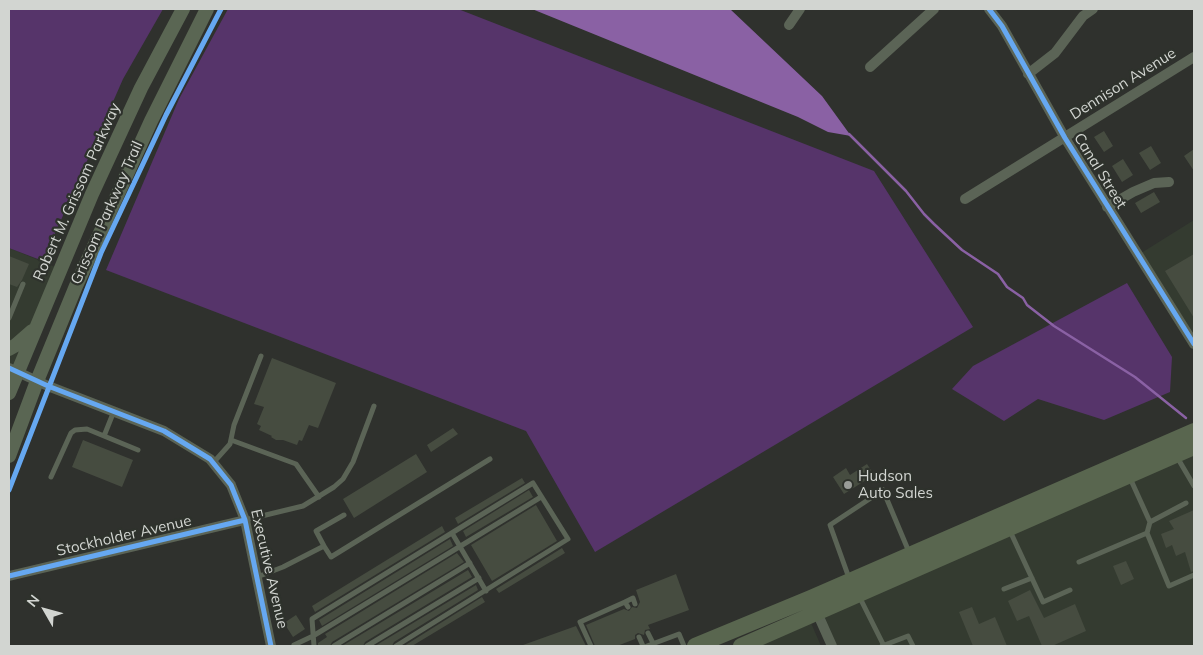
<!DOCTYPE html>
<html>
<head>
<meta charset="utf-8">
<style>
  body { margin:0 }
  #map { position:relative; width:1203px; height:655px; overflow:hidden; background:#2f312d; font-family:Mulish,sans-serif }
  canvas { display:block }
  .frame { position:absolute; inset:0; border:10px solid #d2d5d1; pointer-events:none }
  .north { position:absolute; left:20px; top:585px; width:50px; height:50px; -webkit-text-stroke:4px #2e322c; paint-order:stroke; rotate:308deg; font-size:14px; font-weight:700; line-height:20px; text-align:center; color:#d2d5d1 }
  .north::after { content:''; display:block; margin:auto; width:18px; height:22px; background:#d2d5d1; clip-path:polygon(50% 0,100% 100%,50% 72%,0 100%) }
</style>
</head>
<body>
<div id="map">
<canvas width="1203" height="655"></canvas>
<div class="frame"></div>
<div class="north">N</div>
</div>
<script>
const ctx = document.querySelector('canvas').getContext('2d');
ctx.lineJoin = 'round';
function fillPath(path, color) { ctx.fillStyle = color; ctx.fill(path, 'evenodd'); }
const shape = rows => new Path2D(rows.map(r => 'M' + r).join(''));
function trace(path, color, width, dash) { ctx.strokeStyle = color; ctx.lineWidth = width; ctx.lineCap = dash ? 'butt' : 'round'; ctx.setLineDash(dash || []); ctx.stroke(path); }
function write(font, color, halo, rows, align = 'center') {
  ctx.font = font + ' Mulish,sans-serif'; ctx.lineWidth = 4.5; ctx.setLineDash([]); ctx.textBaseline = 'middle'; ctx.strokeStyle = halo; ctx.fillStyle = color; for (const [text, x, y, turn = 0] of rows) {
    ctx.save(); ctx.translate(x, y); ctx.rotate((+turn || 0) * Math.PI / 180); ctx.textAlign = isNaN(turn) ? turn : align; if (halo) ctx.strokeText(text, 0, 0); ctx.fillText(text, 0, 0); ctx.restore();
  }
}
const built = shape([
  [1194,220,1194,346,1138,255],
  [9,248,60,269,9,393],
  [1194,431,1194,646,836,646,811,598],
  [808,616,821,646,741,646]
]);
const green = shape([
  [9,9,163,9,123,79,43,261,9,248],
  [228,9,458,9,874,171,973,327,595,552,526,431,106,270,179,99],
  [1127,283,1172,357,1170,392,1104,420,1038,399,1004,421,952,389,973,366]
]);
const water = shape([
  [532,9,730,9,822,96,851,136,828,132,798,117]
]);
const stream = shape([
  [849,134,906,191,924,214,934,224,962,250,998,274,1007,287,1023,298,1027,305,1054,326,1135,377,1186,418]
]);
const building = shape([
  [1104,131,1113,146,1104,152,1094,137],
  [1151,146,1161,163,1150,170,1139,153],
  [1194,149,1194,171,1184,156],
  [1123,159,1133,175,1122,182,1112,166],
  [1154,192,1160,202,1141,213,1135,203],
  [1194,254,1194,318,1165,271],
  [9,256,29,264,22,280,17,287,9,284],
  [272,358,336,383,318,428,309,425,302,441,299,440,297,445,283,440,276,440,271,437,272,436,259,430,261,426,257,424,264,407,254,404],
  [453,428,458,434,431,452,427,445],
  [83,440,133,460,122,487,72,467],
  [416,454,427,472,354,518,343,499],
  [867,464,874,475,844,494,833,477,846,468,850,475],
  [522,478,525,483,458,524,455,518],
  [529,490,533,497,466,537,463,531],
  [536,505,557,541,492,581,471,545],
  [1194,510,1194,571,1191,572,1185,552,1176,556,1172,545,1166,548,1161,534,1174,529,1169,521],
  [442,526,445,532,315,612,312,606],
  [450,539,453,546,322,626,319,620],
  [562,548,565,553,499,593,496,589],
  [457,553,464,562,332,642,330,646,318,646,318,643,327,637,325,634],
  [1126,561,1134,579,1121,585,1113,566],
  [468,570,472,577,365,642,363,646,342,646],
  [676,574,689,610,648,625,650,629,645,630,644,635,638,633,635,635,635,639,617,646,595,646,586,625,624,609,629,611,632,607,637,608,640,602,636,590],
  [476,585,478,590,394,642,392,646,375,646],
  [1030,590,1044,618,1075,604,1086,631,1052,646,1042,646,1029,616,1017,621,1008,601],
  [482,597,485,602,412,646,404,646],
  [972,607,979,624,995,617,1007,646,973,646,959,612],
  [296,615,305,629,293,637,284,623],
  [576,626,586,646,523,646,523,645]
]);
const service = shape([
  [9,318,23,284],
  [104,436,114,411],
  [231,440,296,464,319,497],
  [1177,457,1194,486],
  [213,463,230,444,234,425,261,356],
  [51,477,71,433,75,430,87,429,138,450],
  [1130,478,1150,522,1147,533,1169,586,1194,575],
  [245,520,303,506,334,487,343,479,353,462,374,406],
  [1150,522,1186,503],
  [1010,531,1043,602,1070,590],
  [452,533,486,591],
  [324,546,316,531,344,515],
  [1079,562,1147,533],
  [257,577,283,567,324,546,331,557,490,459],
  [849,578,830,525,883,490,909,552],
  [1004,589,1032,578],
  [859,596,884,646],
  [625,602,633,598,635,604],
  [648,633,653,643],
  [639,637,643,646],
  [294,645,313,636,541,497],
  [314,646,312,619,533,483,568,539,396,646],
  [334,646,470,563],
  [367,646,479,578],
  [591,646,580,622,625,602,628,607],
  [647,646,679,634,684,646],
  [882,646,908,636,913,646]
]);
const minor = shape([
  [989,9,1002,26,1065,138,1194,344],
  [789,25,800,9],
  [870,67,934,9],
  [1028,74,1055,53,1083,16,1093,9],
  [965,199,1194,57],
  [1107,207,1133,192,1154,183,1169,182],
  [9,368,48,386,164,431,210,459,231,485,245,520,271,646],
  [9,576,245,520],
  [815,608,832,646]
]);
const secondary = shape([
  [9,349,16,345,32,331],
  [9,393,92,194,141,88,183,9],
  [9,456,37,381,76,286,151,121,207,9]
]);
const primary = shape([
  [695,646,811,598,1194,431],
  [741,646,1194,447]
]);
const cycleway = shape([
  [989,9,1002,26,1065,138,1194,344],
  [9,368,48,386,164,431,210,459,231,485,245,520,271,646],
  [9,490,101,253,166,115,221,9],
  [9,576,245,520]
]);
const markers = [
  [848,485,5,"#999c98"]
];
const streetNames = [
  ["Dennison Avenue",1123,84,-32],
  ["Canal Street",1100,171,58],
  ["Robert M. Grissom Parkway",77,192,-66],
  ["Grissom Parkway Trail",107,213,-66],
  ["Stockholder Avenue",124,536,-13],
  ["Executive Avenue",269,569,77]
];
const poiNames = [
  ["Hudson",858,476],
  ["Auto Sales",858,493]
];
fillPath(built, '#343b30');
fillPath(green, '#56346a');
fillPath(water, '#8a61a4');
trace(stream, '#8a61a4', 2.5);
fillPath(building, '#464c40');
trace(service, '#5b6456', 5);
trace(minor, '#5b6456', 10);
trace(secondary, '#5a6653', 14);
trace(primary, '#59664f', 16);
trace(cycleway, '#66a8f1', 5);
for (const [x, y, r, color] of markers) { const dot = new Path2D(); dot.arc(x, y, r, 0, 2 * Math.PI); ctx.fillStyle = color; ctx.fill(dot); trace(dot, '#2e322c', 2); }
write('15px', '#d2d5d1', '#2e322c', streetNames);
write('15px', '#d2d5d1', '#2e322c', poiNames, 'left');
</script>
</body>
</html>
